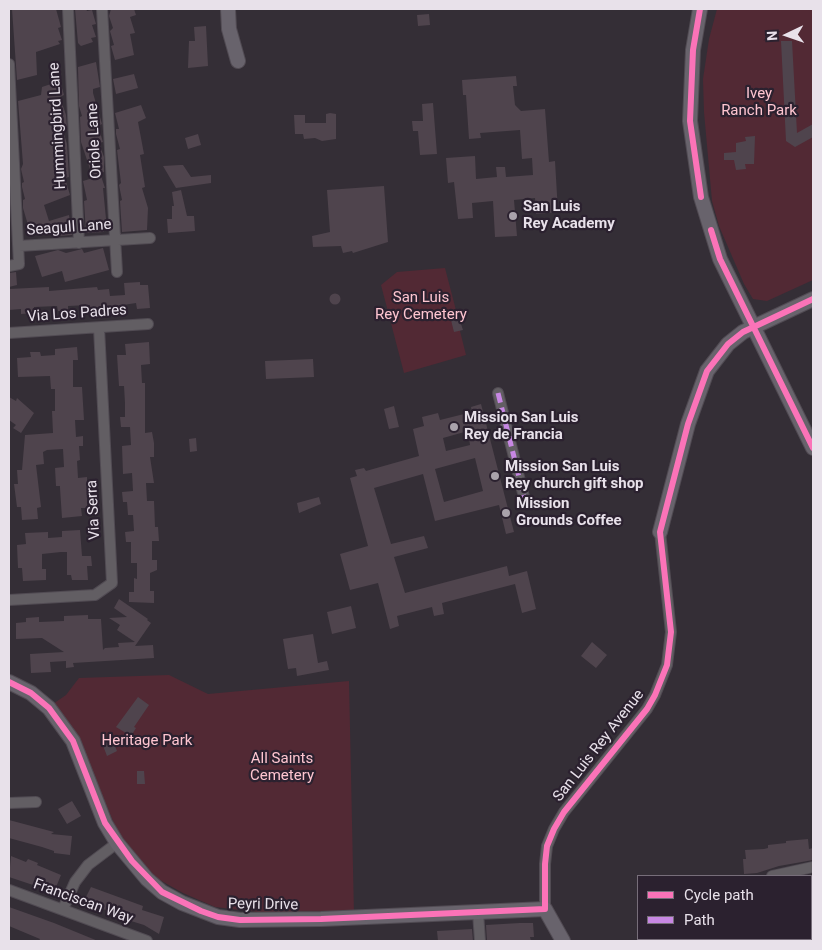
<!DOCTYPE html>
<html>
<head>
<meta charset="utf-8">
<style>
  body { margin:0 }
  #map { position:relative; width:822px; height:950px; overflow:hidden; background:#342e36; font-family:Roboto,sans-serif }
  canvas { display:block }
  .frame { position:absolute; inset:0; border:10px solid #e8e1ea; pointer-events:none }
  .legend { position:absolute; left:637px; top:875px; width:175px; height:65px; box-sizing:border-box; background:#2b212f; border:1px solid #776e7a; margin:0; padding:6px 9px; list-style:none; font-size:15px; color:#e8e1ea }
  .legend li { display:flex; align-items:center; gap:10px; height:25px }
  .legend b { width:25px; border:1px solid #776e7a }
  .north { position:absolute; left:762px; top:10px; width:50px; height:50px; -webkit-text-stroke:4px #2b212f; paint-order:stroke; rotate:267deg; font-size:14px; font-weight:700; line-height:20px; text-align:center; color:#e8e1ea }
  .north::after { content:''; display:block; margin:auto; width:18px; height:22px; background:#e8e1ea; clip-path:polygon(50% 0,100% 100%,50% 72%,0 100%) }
</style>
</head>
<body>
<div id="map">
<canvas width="822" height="950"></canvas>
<div class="frame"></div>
<ul class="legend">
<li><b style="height:6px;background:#fb73b8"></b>Cycle path</li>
<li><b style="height:6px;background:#c787e3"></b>Path</li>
</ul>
<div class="north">N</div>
</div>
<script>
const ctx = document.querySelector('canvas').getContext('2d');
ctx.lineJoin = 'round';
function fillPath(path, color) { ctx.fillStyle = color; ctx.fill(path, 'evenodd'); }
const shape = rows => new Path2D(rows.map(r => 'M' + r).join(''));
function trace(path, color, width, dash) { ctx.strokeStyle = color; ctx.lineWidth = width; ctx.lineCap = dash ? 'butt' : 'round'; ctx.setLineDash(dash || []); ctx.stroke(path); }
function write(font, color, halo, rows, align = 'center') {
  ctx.font = font + ' Roboto,sans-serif'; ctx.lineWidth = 4.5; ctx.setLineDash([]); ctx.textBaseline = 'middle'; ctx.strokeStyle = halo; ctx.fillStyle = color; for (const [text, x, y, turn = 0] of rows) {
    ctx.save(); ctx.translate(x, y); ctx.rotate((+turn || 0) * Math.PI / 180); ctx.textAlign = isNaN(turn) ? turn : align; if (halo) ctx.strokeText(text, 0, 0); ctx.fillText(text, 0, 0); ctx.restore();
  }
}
const green = shape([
  [717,9,813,9,813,280,767,301,753,299,744,284,719,226,712,201,704,112,703,79,709,39],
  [445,268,457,314,453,316,456,328,459,327,466,355,404,373,381,285,397,272],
  [169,675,208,694,349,681,354,915,258,912,215,907,183,893,158,879,136,858,121,840,94,776,53,704,66,695,79,678]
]);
const building = shape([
  [12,9,56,9,61,27,58,28,62,40,58,41,60,44,36,52,37,75,17,80],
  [75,9,86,9,87,11,92,10,96,24,92,25,96,37,91,38,93,42,81,46,78,43],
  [111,9,134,9,136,15,130,17,135,33,130,34,134,55,115,60,111,46,114,45,110,31,113,28,109,16],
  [429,14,430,25,418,26,417,15],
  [206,26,208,66,188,68,189,41,195,41,194,27],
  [781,41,792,41,797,133,813,124,813,137,795,147,786,141],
  [96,62,100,87,93,89,93,93,102,124,98,126,103,142,99,143,104,157,104,172,100,173,105,188,103,188,107,229,104,229,104,232,86,233,84,201,87,200,83,181,93,178,81,142,80,117,82,116,79,106,78,67],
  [134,74,138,88,116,94,113,79],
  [516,76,517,86,513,86,515,105,521,111,545,109,549,162,555,161,558,212,536,214,535,198,514,200,517,236,495,237,493,201,472,203,473,218,458,219,454,182,448,183,446,158,475,156,476,179,497,177,496,167,505,167,506,177,533,175,532,158,522,159,520,130,480,133,481,138,469,139,466,95,463,95,462,80],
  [60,81,64,95,60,97,66,115,67,127,62,128,67,144,69,177,65,178,70,195,44,205,49,221,69,215,72,235,60,236,60,226,28,225,23,208,23,200,25,199,22,187,22,183,24,182,21,169,23,164,18,101,41,95,42,87],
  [433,103,437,154,420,155,418,131,413,131,412,121,423,121,422,104],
  [141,105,146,118,138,122,144,154,140,155,145,187,142,188,148,208,147,230,122,232,120,201,122,200,119,185,121,183,117,150,120,149,116,134,116,129,119,129,115,113],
  [330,113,336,114,336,139,322,141,315,138,304,139,303,134,295,134,294,115,305,115,305,123,326,123,326,114],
  [198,134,201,145,188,149,185,138],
  [755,136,754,164,745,164,746,169,736,170,734,160,724,160,724,153,736,152,736,143,746,141,745,137],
  [180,165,183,165,191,177,211,175,211,183,176,188,163,166],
  [384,186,388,242,353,253,352,251,343,253,341,246,313,247,312,236,330,232,327,190],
  [181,190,187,216,194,216,195,231,168,233,167,219,172,219,172,206,174,206,172,192],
  [103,248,109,270,65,282,62,271,42,277,35,256,58,250,66,253,82,249,84,253],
  [16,272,17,285,9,287,9,273],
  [140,282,140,285,148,285,150,308,137,309,136,303,110,307,90,308,90,305,68,306,68,311,58,311,57,306,34,307,34,313,21,314,21,309,9,310,9,289,49,287,49,291,97,287,98,290,109,289,110,296,125,295,124,283],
  '329.5 299a5.5 5.5 0 1 1 11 0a5.5 5.5 0 1 1-11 0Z',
  [459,318,463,330,454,332,451,320],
  [149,342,150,364,141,365,142,383,145,383,145,433,152,432,154,443,154,457,150,457,154,483,146,483,147,501,154,501,155,527,158,527,159,541,152,541,152,560,157,560,157,570,150,573,150,591,154,591,154,603,129,602,129,592,134,592,134,578,137,579,137,563,131,563,131,542,126,542,125,532,134,531,133,515,128,515,127,502,123,502,122,492,133,491,132,473,123,474,122,446,131,445,130,427,121,427,120,417,125,417,125,403,124,386,119,386,117,355,126,355,125,344],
  [77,347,78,360,73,360,73,387,82,387,84,420,75,420,76,437,83,436,83,446,79,446,80,460,77,461,78,478,87,477,87,508,81,508,82,516,62,518,60,488,60,486,56,486,55,468,64,467,63,449,47,450,43,452,44,464,36,465,41,507,37,508,38,519,22,520,21,507,17,507,14,484,18,484,17,470,22,470,25,435,53,433,52,411,55,411,55,389,51,389,50,376,18,377,17,358,31,357,30,352,40,352,41,356,55,355,55,349],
  [313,359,314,377,266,379,265,361],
  [9,397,16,401,17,398,34,413,21,433,13,428,16,425,9,420],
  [481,404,514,532,506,534,499,505,435,521,423,474,374,488,391,544,424,536,428,548,394,557,405,593,507,566,509,576,527,571,536,609,522,613,515,584,442,603,444,614,434,616,432,607,397,616,399,626,390,629,378,583,350,590,340,554,368,546,350,478,357,476,355,470,364,468,366,471,419,456,413,429,424,426,422,417,438,413,440,420,472,412,471,407],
  [468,431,470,445,446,451,443,438],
  [475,458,483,491,444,502,435,469],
  [394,406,399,427,389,429,384,409],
  [196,438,197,451,190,452,189,439],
  [319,497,321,504,299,513,297,503],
  [80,530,82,556,91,556,92,566,87,566,88,580,72,580,71,575,67,575,67,552,61,552,42,554,42,569,46,569,46,580,23,581,22,568,18,568,17,545,26,544,25,533,48,532,48,538,62,537,62,531],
  [119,599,148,619,147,620,151,623,135,646,153,645,154,658,73,663,74,667,66,668,66,661,50,662,51,672,31,673,30,654,64,652,42,638,16,639,16,623,26,622,26,618,39,617,39,622,64,621,64,616,88,615,88,619,101,619,103,650,105,648,119,647,118,643,135,642,117,630,120,625,109,618,127,617,114,608],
  [351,606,356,628,332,634,327,612],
  [313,634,318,663,327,661,329,670,297,676,296,668,288,669,283,639],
  [592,642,607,655,596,668,581,656],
  [138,697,149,705,134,727,136,728,131,736,116,727],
  [112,739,117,751,107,756,102,743],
  [137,771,144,771,145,784,137,784],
  [72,801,81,816,67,824,58,809],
  [9,820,54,832,51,834,72,836,70,855,54,853,54,851,42,847,9,838],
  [808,839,809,849,813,848,813,860,779,866,757,873,744,874,743,859,746,859,745,850,764,849,768,848,768,845,786,843,786,841],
  [11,856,26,862,28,859,38,863,37,865,61,875,54,892,9,877],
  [91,887,143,906,142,910,164,917,159,934,144,925,118,917,110,915,109,911,83,903],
  [9,907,54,923,98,941,39,941,40,939,9,926],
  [520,923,533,923,534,937,530,937,531,941,487,941,486,925],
  [472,929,473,941,438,941,437,931]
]);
const street = shape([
  [68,9,79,243],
  [102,9,117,272],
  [9,64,19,264,9,266],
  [19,246,150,238],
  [9,333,148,324],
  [498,393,525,501],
  [9,600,95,595,112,583,99,328],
  [9,803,36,802],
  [772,876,813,867],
  [9,890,147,941],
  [63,909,75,882,88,865,117,843],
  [545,909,545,864,547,846,554,829,564,812,647,709,655,695,667,665,671,632,660,532],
  [478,912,480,941],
  [811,932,813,931],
  [768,941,781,939]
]);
const secondary = shape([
  [228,9,229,29,238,61],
  [700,9,693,50,690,121,701,197,720,259,813,448],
  [660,532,688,424,707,371,728,344,743,332,813,299],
  [9,682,31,693,49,708,73,741,105,823,117,843,147,879,162,892,182,903,218,917,240,920,321,919,545,909,563,941]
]);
const quiet = shape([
  [498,393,525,501]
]);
const cycleway = shape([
  [700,9,693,50,690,121,701,197],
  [711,230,720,259,813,448],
  [9,682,31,693,49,708,73,741,105,823,132,861,162,892,201,911,218,917,240,920,321,919,545,909,545,864,547,846,554,829,564,812,647,709,655,695,667,665,671,632,660,532,688,424,707,371,728,344,743,332,813,299]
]);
const markers = [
  [513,216,5,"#a9a2ab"],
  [454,427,5,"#a9a2ab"],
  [495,476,5,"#a9a2ab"],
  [506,513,5,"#a9a2ab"]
];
const parkNames = [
  ["Ivey",759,94],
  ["Ranch Park",759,111],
  ["San Luis",421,298],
  ["Rey Cemetery",421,315],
  ["Heritage Park",147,741],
  ["All Saints",282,759],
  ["Cemetery",282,776]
];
const streetNames = [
  ["Hummingbird Lane",58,126,-93],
  ["Oriole Lane",95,141,-93],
  ["Seagull Lane",69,228,-4],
  ["Via Los Padres",77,314,-4],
  ["Via Serra",94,510,-93],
  ["San Luis Rey Avenue",599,746,-52],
  ["Franciscan Way",83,902,20],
  ["Peyri Drive",263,905,1]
];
const poiNames = [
  ["San Luis",523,207],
  ["Rey Academy",523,224],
  ["Mission San Luis",464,418],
  ["Rey de Francia",464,435],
  ["Mission San Luis",505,467],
  ["Rey church gift shop",505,484],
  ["Mission",516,504],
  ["Grounds Coffee",516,521]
];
fillPath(green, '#522934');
fillPath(building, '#4f444d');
trace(street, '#514b53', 12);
trace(secondary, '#514b53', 16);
trace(street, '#625e63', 10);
trace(secondary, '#68636c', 14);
trace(quiet, '#c787e3', 5, [10, 5]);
trace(cycleway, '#fb73b8', 6);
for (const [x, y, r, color] of markers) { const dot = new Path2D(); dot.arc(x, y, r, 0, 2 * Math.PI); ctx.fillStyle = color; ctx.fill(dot); trace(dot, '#2b212f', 2); }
write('15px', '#fec5d0', '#2b212f', parkNames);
write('15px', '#e8e1ea', '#2b212f', streetNames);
write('bold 15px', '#e8e1ea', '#2b212f', poiNames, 'left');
</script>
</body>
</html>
